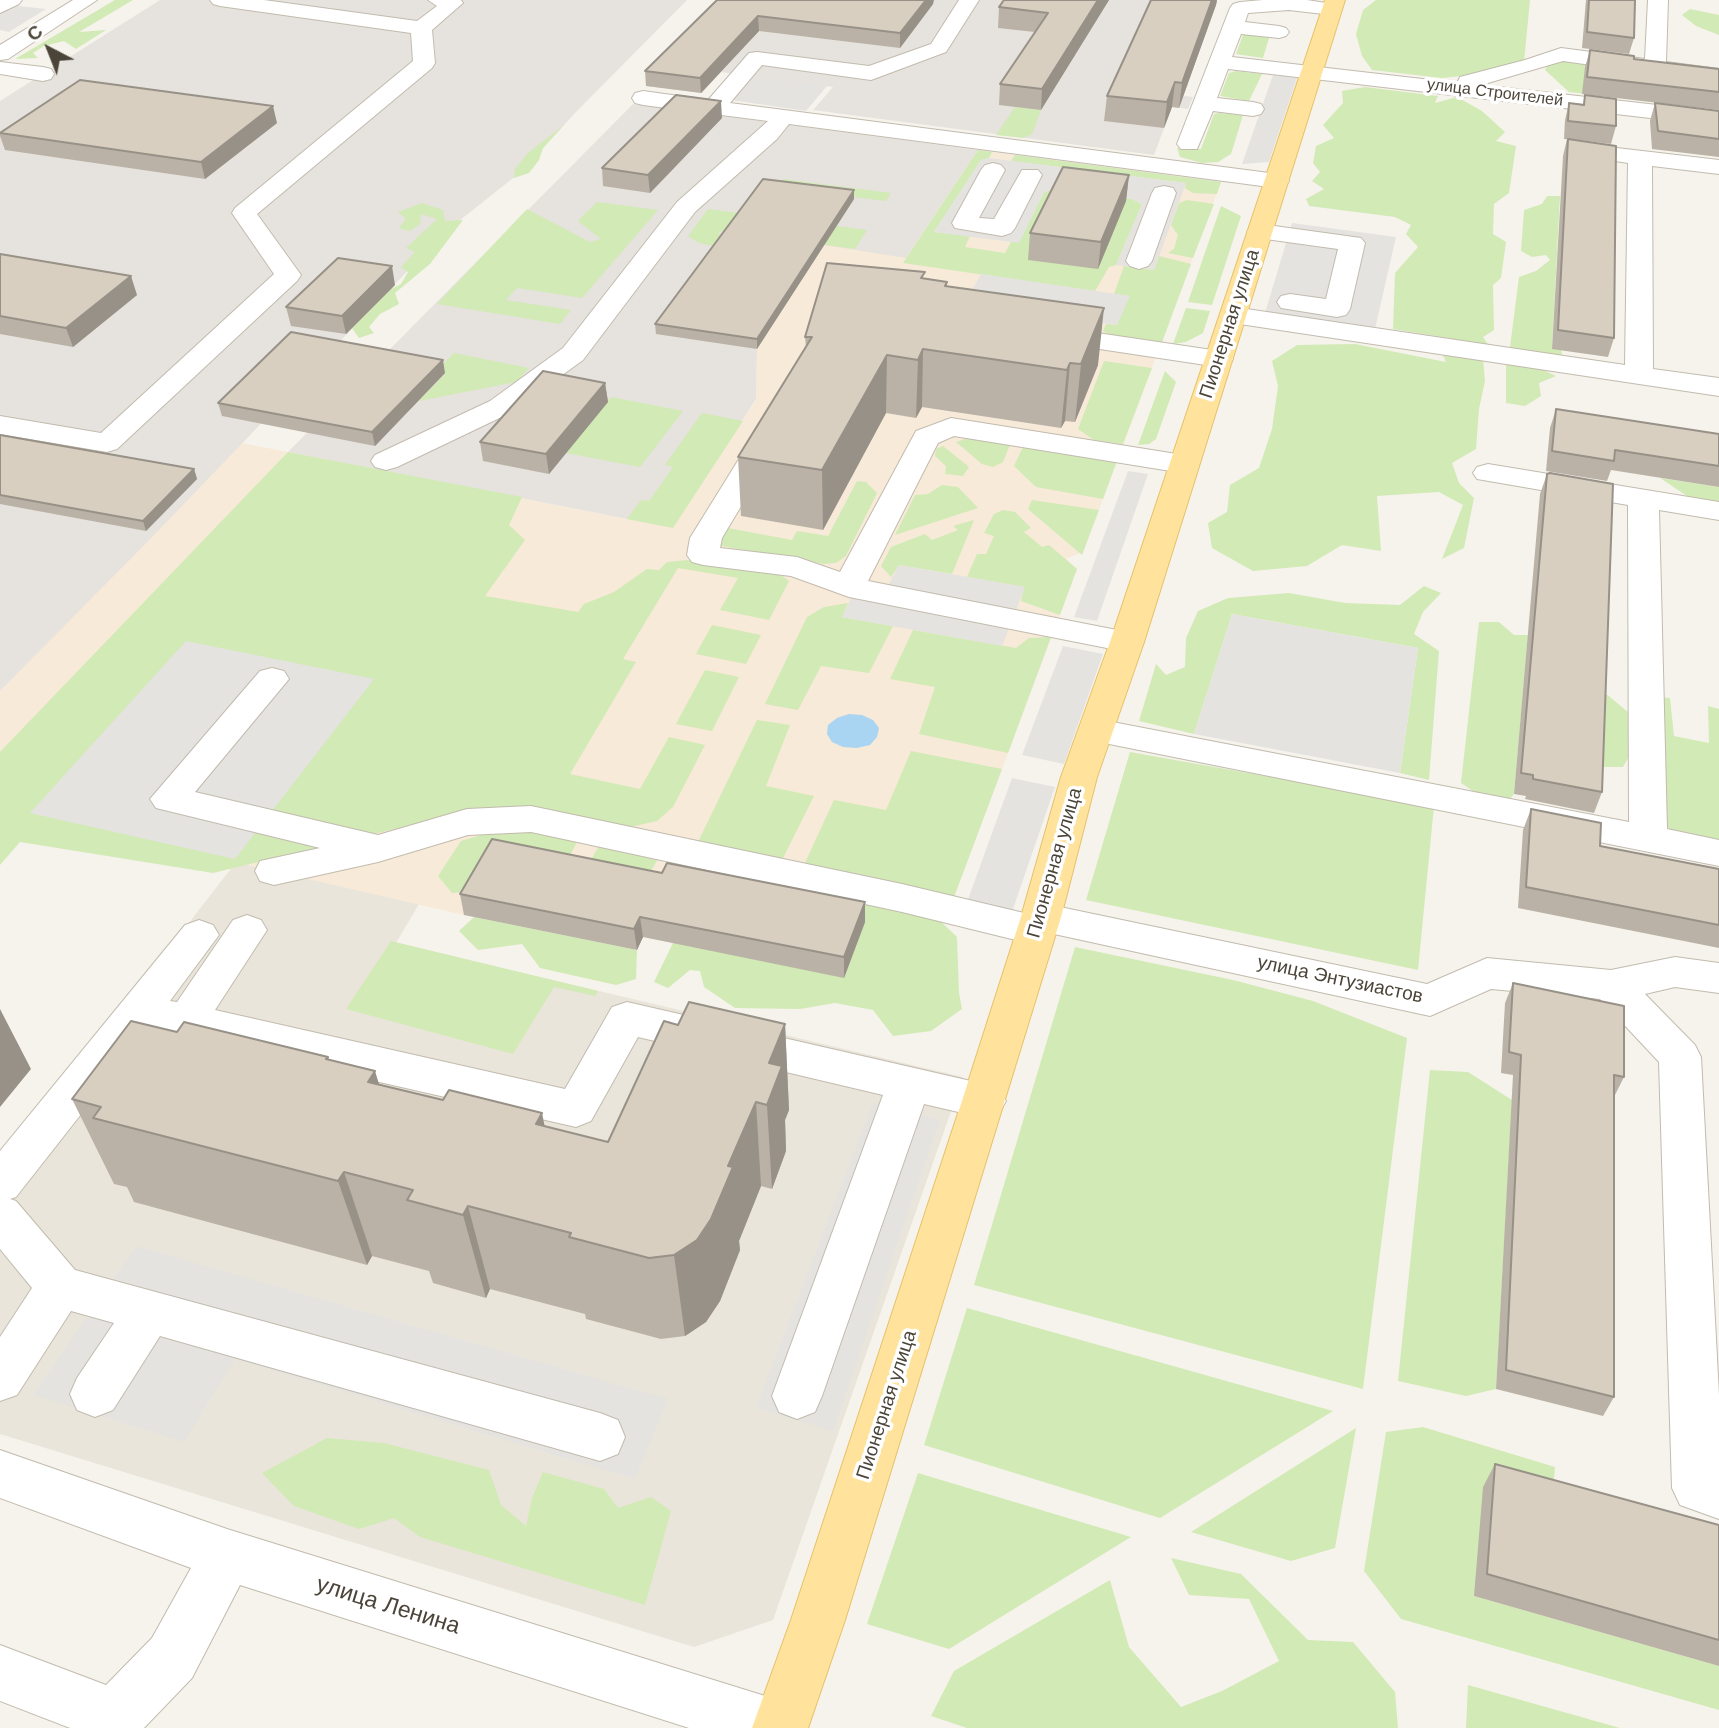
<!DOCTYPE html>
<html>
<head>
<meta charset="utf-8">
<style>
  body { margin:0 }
  #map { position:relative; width:1719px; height:1728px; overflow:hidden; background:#f6f3ec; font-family:Helvetica,sans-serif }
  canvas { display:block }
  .north { position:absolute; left:14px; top:14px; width:70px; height:70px; -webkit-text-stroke:5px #fff; paint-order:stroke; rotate:318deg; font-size:19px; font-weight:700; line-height:28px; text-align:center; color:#4b4439 }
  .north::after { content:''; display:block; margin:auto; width:24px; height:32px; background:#4b4439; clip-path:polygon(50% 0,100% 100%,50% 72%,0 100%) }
</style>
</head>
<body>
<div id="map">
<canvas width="1719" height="1728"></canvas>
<div class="north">С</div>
</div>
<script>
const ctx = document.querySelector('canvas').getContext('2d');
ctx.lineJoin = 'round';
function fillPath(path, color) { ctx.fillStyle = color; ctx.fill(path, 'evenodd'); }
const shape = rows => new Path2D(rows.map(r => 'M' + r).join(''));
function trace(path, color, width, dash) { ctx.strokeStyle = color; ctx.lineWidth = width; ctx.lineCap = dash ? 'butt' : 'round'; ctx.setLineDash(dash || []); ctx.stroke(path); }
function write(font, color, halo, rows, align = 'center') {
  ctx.font = font + ' Helvetica,sans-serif'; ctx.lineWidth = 7; ctx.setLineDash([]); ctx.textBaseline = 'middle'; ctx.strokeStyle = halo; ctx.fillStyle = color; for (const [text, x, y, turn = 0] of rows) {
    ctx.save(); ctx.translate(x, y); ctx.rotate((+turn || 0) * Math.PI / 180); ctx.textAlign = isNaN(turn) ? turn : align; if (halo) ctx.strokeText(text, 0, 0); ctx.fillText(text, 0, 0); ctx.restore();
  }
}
const residential = shape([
  [236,862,419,904,396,943,963,1077,773,1620,694,1647,0,1434,0,1167]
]);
const commercial = shape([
  [978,150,1221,182,1082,555,1080,553,1066,559,1077,569,954,897,865,922,844,978,643,937,637,950,464,915,0,808,0,691,242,443,673,528,756,400,757,349,824,245,906,257]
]);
const industrial = shape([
  [160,0,687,0,575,113,522,171,445,232,155,534,0,691,0,101],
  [733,0,1165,0,1179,95,1193,97,1188,109,1172,107,1154,155,813,110,833,87,743,75,721,72,702,93,646,86],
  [633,104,978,150,906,258,824,245,757,349,756,399,673,528,288,452]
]);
const green = shape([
  [115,0,133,0,79,32,106,30,76,49,64,41,44,46,33,53,38,58,15,59],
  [1376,0,1530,0,1524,62,1481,74,1442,78,1372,70,1362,56,1356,34,1363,10],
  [1690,9,1719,15,1719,35,1696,26,1682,15],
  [1244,32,1270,35,1263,58,1236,54],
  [1569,59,1627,69,1605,96,1569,92,1545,70,1549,61],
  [1236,71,1262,74,1249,101,1220,96,1229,73],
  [1365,87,1438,96,1435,103,1457,97,1482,111,1505,132,1496,141,1516,146,1509,193,1494,204,1493,234,1506,242,1501,278,1493,285,1494,330,1483,337,1490,347,1466,346,1460,340,1393,329,1395,273,1418,247,1406,234,1411,225,1395,217,1309,206,1306,199,1324,189,1312,181,1320,172,1313,163,1316,146,1334,138,1323,125,1343,103,1342,91],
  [1015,107,1041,110,1032,134,1023,138,996,135],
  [1219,113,1243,115,1231,154,1218,162,1202,163,1180,157,1177,148,1201,149,1214,114],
  [564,125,543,148,539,160,529,173,514,178,515,169,528,153],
  [978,150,992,152,989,158,981,160,934,232,970,236,965,247,1005,253,1011,242,1019,242,1044,192,1056,189,1132,199,1142,204,1116,265,1109,267,1095,291,903,263],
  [1015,155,1221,182,1217,194,1193,193,1185,188,1186,183,1011,161],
  [783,179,891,193,886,201,776,188],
  [1547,196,1560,196,1552,348,1561,350,1563,358,1530,354,1510,347,1519,277,1536,271,1550,260,1546,255,1532,257,1521,251,1524,210,1542,204],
  [1187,200,1214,204,1193,258,1168,253,1174,249,1178,235,1171,225,1179,203],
  [597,202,658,210,582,298,517,288,506,300,571,310,560,324,437,304,527,209,590,242,601,239,578,221],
  [422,203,443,210,445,221,463,220,430,264,395,293,399,304,380,314,369,327,374,333,359,338,352,328,391,289,401,284,408,272,401,267,415,252,406,248,437,219,421,214,420,224,410,231,399,228,406,219,398,212],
  [1221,206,1241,216,1212,305,1188,302],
  [708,209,867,230,855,249,720,231,719,234,729,241,714,246,699,243,688,236],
  [1159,256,1191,264,1161,345,1115,338,1103,331,1106,324,1117,325,1129,296,1114,294,1124,266,1154,270],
  [1186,308,1210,311,1203,333,1186,342,1173,344],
  [1355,344,1446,362,1442,353,1483,359,1485,381,1479,409,1476,449,1452,463,1459,483,1474,498,1464,548,1442,559,1463,505,1439,492,1377,496,1381,551,1342,545,1307,566,1253,571,1212,548,1208,523,1227,512,1230,485,1259,468,1272,429,1278,386,1272,361,1297,345],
  [454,353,529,368,516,382,419,401,445,374,436,371],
  [1104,361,1152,368,1123,444,1094,440,1078,429],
  [1506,363,1533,365,1556,376,1539,383,1541,396,1525,406,1506,403],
  [1165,371,1176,382,1156,439,1149,444,1138,445],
  [611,397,683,411,640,467,566,453],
  [702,413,743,421,673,528,627,519,641,500,649,501,673,467,665,465],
  [968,438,1010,445,1003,462,993,467,982,464,956,442],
  [943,446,969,467,963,476,945,474,946,466,935,456,936,449],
  [1023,447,1117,461,1103,499,1036,487,1014,466],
  [288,452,522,497,509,525,525,540,485,596,578,612,584,604,614,592,647,569,659,570,667,562,688,560,777,572,789,581,769,620,720,610,738,578,678,568,623,659,636,662,570,774,640,789,669,737,705,745,673,807,657,821,626,828,591,818,514,811,460,813,213,873,20,842,0,865,0,752],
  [1660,478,1719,487,1719,503,1690,498],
  [857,481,866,482,877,493,846,556,836,563,824,564,716,545,717,526,792,540,797,531,828,536],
  [942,485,958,487,978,508,895,535,915,495,928,494],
  [1032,500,1099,510,1082,555,1028,509],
  [1003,510,1015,512,1031,528,1024,532,1042,547,1049,545,1077,569,1060,615,1021,601,1024,587,967,577,977,554,986,554,994,536,984,533,994,514],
  [974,520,952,574,899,565,891,577,881,566,891,547,925,534,932,540,958,530,953,526],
  [1424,586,1441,593,1423,612,1414,634,1439,651,1429,780,1400,773,1418,648,1232,614,1194,734,1139,721,1156,664,1166,675,1185,667,1186,638,1198,611,1228,598,1289,593,1345,603,1400,605],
  [848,603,842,617,893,626,869,673,821,666,798,710,765,704,807,617,824,607],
  [1479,622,1499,622,1514,635,1528,635,1514,794,1509,800,1476,793,1461,783],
  [712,625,761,635,746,664,696,654],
  [913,630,1016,648,1029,638,1051,637,1008,753,919,734,935,687,890,679],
  [705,670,739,677,712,731,676,724],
  [1599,688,1634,717,1631,753,1623,767,1596,767],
  [1658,697,1670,698,1674,736,1709,743,1708,706,1719,709,1719,843,1673,833,1663,821],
  [757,720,790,725,766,786,814,796,782,860,698,842],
  [911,751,1002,769,954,897,804,865,834,800,886,810],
  [1130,752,1434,806,1418,970,1086,900],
  [528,830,577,842,561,873,478,891,452,893,438,876,461,841,485,834],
  [599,846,659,857,641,889,581,877],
  [791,886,936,917,957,937,959,993,962,1009,931,1031,893,1036,873,1010,835,1003,800,1009,735,1008,704,987,700,971,690,970,668,988,654,982,673,943],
  [474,917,637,950,636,979,616,985,540,968,522,944,478,950,459,931],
  [391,941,598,991,595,996,554,987,513,1054,346,1009],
  [1075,947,1233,980,1313,1001,1407,1038,1363,1389,974,1285],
  [1430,1070,1468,1072,1512,1100,1496,1389,1466,1396,1398,1381],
  [967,1308,1333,1411,1160,1518,924,1445],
  [1423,1427,1555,1467,1552,1505,1474,1596,1719,1666,1719,1710,1401,1619,1364,1571,1386,1432],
  [1356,1428,1335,1548,1291,1561,1191,1532],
  [327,1438,384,1443,489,1470,501,1505,526,1526,532,1498,543,1472,604,1489,618,1508,651,1497,671,1511,645,1605,420,1537,394,1518,359,1529,294,1506,262,1473],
  [918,1473,1131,1537,949,1649,867,1624],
  [1171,1558,1241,1574,1308,1640,1353,1642,1395,1692,1398,1728,967,1728,931,1716,954,1671,1110,1580,1129,1647,1181,1707,1222,1691,1279,1661,1249,1599,1189,1595],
  [1468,1685,1620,1728,1466,1728]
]);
const parking = shape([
  [0,4,46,9,9,32,0,30],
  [1273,75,1297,78,1269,162,1242,164],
  [754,76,827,86,806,111,731,100],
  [989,158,1186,183,1154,270,1116,265,1142,204,1132,199,1056,189,1044,192,1019,243,934,232,981,160],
  [1292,223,1396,237,1375,329,1265,313],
  [981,274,1130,296,1117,325,965,303],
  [1128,471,1148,474,1097,621,1074,617],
  [899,565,1025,587,1002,646,842,617,854,592,882,597],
  [1232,614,1418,648,1400,773,1194,734],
  [186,641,374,679,235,859,30,813],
  [1063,646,1103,654,1064,764,1022,755],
  [1012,778,1055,787,1012,912,967,902],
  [873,1103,940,1120,833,1431,756,1408],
  [136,1246,668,1399,635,1479,235,1359,184,1442,33,1395]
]);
const water = shape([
  [849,714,862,715,873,720,879,728,877,737,870,745,857,748,843,747,832,742,827,734,828,725,837,718]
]);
const minor = shape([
  [0,0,22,0,19,4,0,13,0,0],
  [73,0,97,0,8,59,0,60,0,45,73,0],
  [210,0,264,0,417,21,437,6,428,0,461,0,463,3,432,30,435,63,432,68,257,214,301,275,297,281,117,449,107,452,0,434,0,416,101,433,274,274,232,213,235,208,413,61,411,33,220,6,213,4,210,0],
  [959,0,979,0,946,52,871,80,762,65,730,103,1277,174,1285,176,1289,181,1285,186,1277,188,789,124,777,139,695,212,583,360,510,413,397,467,386,470,375,467,371,461,375,455,490,401,563,348,677,202,768,121,643,105,635,103,632,98,635,93,643,91,708,100,749,53,757,52,869,66,931,44,959,0],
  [1263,0,1307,0,1339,5,1342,9,1339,13,1332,15,1289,10,1248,13,1245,22,1279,26,1286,28,1289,32,1286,36,1279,38,1241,34,1232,57,1457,83,1460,77,1525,60,1561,48,1645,59,1648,0,1668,0,1666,62,1719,69,1719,83,1563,61,1481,85,1719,112,1719,126,1228,69,1217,98,1253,102,1261,104,1264,109,1261,114,1253,116,1213,111,1197,149,1181,149,1177,144,1230,8,1233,4,1240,2,1263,0],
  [0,62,43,67,51,69,54,74,51,79,43,81,0,74,0,62],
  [1617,148,1719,160,1719,174,1652,166,1653,369,1719,378,1719,396,1233,323,1224,321,1220,315,1224,309,1233,307,1625,365,1628,163,1609,160,1605,155,1609,150,1617,148],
  [993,163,1001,165,1005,170,979,218,994,219,1022,170,1038,170,1042,175,1015,228,1011,233,1002,236,955,228,952,223,981,170,985,165,993,163],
  [1164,186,1173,188,1176,193,1152,261,1148,266,1139,269,1130,266,1126,261,1152,193,1155,188,1164,186],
  [1260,224,1361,238,1365,243,1350,309,1346,315,1337,317,1281,308,1277,302,1281,296,1290,294,1326,299,1338,249,1251,237,1247,232,1251,227,1260,224],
  [1050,326,1219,351,1229,353,1233,359,1229,365,1219,367,1040,340,1036,334,1040,328,1050,326],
  [951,418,1183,455,1194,458,1198,464,1194,470,1183,473,954,436,938,443,868,581,1127,632,1139,635,1144,642,1139,649,1127,652,849,597,791,576,703,565,692,562,687,555,690,538,752,438,757,432,767,429,777,432,782,438,722,538,720,548,797,557,840,572,916,431,951,418],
  [1488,464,1719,502,1719,520,1659,510,1667,829,1719,840,1719,866,1084,739,1079,731,1084,723,1097,719,1629,822,1628,505,1477,479,1473,473,1477,467,1488,464],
  [272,668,284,671,289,679,195,792,378,835,467,809,531,806,902,884,1024,913,1027,907,1041,903,1427,984,1487,958,1611,970,1675,957,1719,963,1719,993,1675,987,1645,994,1695,1045,1701,1057,1719,1395,1719,1519,1680,1505,1672,1488,1659,1062,1600,999,1491,989,1430,1016,1054,934,1050,940,1036,945,902,912,531,832,468,835,378,862,274,885,260,881,255,871,260,861,320,848,156,808,150,799,260,671,272,668],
  [247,915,261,920,267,930,215,1010,565,1089,612,1007,627,1002,984,1084,999,1089,1006,1101,999,1113,984,1118,924,1104,822,1396,815,1412,797,1419,779,1412,772,1396,883,1095,638,1037,591,1121,576,1127,148,1029,16,1197,10,1199,16,1201,75,1270,600,1413,618,1420,625,1437,618,1454,600,1461,160,1336,113,1410,95,1417,77,1410,70,1394,77,1378,114,1323,71,1311,17,1395,0,1401,0,1337,32,1288,0,1249,0,1151,185,925,199,920,213,925,219,935,170,1001,177,1002,233,920,247,915],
  [0,1450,227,1529,778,1700,798,1708,806,1728,689,1728,240,1585,192,1678,144,1728,70,1728,0,1701,0,1645,106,1685,152,1638,191,1568,0,1498,0,1450]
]);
const major = shape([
  [1325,0,1345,0,1144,642,1097,777,1061,917,845,1620,808,1728,752,1728,791,1620,962,1101,1021,917,1061,777,1110,642,1325,0]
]);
const wall = shape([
  [717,0,933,4,900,48,759,31,701,93,646,86,645,71],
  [1109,0,1041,110,999,105,1000,84,1035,32,998,28,999,7],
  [1151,0,1217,0,1216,5,1179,108,1172,107,1164,128,1104,121,1107,96],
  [1586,0,1635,0,1634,38,1629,54,1582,48],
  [1590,50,1634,59,1719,69,1719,110,1582,94,1585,67],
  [1585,95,1616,126,1611,144,1571,139,1614,338,1608,357,1552,349,1563,156,1567,139,1564,139,1565,120,1569,103,1583,104],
  [1655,103,1719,111,1719,157,1652,149,1650,121],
  [722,118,650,193,603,186,602,168],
  [277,123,205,179,5,150,0,136,0,132],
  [1129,175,1126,201,1098,269,1028,260,1030,233],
  [854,199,757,349,656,334,655,324],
  [0,254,137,295,73,347,0,334],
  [925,278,947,282,947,286,1098,365,1075,422,1065,421,1061,428,922,407,916,418,886,413,823,530,741,516,738,457,806,347,805,337],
  [395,285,346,334,291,326,286,307],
  [445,373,375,446,222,416,218,403],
  [605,383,608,402,549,474,483,461,480,442],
  [1556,409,1719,434,1719,487,1611,470,1607,481,1546,471,1550,428],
  [0,435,194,469,197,479,146,531,0,504],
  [1547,474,1602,792,1594,813,1525,799,1526,796,1514,794,1540,494],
  [1531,809,1600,846,1719,869,1719,948,1518,908,1523,830],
  [460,894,865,922,844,978,643,937,637,950,464,915],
  [1513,983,1624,1077,1614,1097,1614,1397,1603,1416,1496,1389,1513,1075,1501,1073,1505,1003],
  [785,1024,789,1110,785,1120,786,1151,772,1189,761,1186,739,1241,740,1250,720,1301,706,1322,685,1336,661,1339,586,1319,585,1314,490,1289,486,1298,433,1283,429,1271,372,1256,367,1265,134,1202,127,1187,114,1184,72,1099,177,1032,328,1057,329,1059,379,1084,608,1142,678,1025],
  [1495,1464,1719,1525,1719,1666,1474,1596,1483,1487]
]);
const shadedWall = shape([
  [926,0,934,0,933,4,900,48,900,33],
  [1098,0,1109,0,1041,110,1042,89],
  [1212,0,1217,0,1216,5,1179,108,1182,83],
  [758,16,759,31,701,93,700,78],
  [1175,82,1172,107,1164,128,1167,102],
  [721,101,722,118,650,193,648,175],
  [273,106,277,123,205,179,201,162],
  [1129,175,1126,201,1098,269,1101,242],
  [854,190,854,199,757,349,757,339],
  [392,266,395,285,346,334,342,316],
  [131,276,137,295,73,347,66,328],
  [1104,308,1098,365,1075,422,1081,364],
  [923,349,922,407,916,418,918,360],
  [887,355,886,413,823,530,822,470],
  [443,360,445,373,375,446,372,432],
  [1070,363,1065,421,1061,428,1067,370],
  [605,383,608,402,549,474,546,454],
  [194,469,197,479,146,531,143,521],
  [865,902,865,922,844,978,844,957],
  [640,917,643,937,637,950,634,929],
  [0,1009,31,1069,0,1107],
  [785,1024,789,1110,785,1120,786,1151,772,1189,767,1105,769,1063],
  [375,1071,401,1156,368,1082],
  [756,1102,761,1186,739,1241,740,1250,720,1301,706,1322,685,1336,674,1255,728,1166],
  [542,1113,559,1197,536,1124],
  [344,1172,372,1256,367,1265,338,1181],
  [468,1206,490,1289,486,1298,463,1215]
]);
const building = shape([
  [717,0,926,0,900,33,758,16,700,78,645,71,717,0],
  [1004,0,1098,0,1042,89,1000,84,1048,13,999,7,1004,0],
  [1151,0,1212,0,1182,83,1175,82,1167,102,1107,96,1151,0],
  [1589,0,1635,0,1634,38,1587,32,1589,0],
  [1590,50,1634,56,1634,59,1719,69,1719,92,1587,77,1590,50],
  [80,80,273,106,201,162,0,133,80,80],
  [676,95,721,101,648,175,602,168,676,95],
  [1585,95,1616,99,1616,126,1568,121,1569,103,1584,105,1585,95],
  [1655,103,1719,111,1719,139,1658,131,1655,103],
  [1568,139,1616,146,1614,338,1558,330,1568,139],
  [1063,167,1129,175,1101,242,1030,233,1063,167],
  [763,179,854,190,757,339,655,324,763,179],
  [0,254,131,276,66,328,0,316,0,254],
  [338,258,392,266,342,316,286,307,338,258],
  [827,263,925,272,921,278,947,282,945,286,1104,308,1081,364,1070,363,1067,370,923,349,918,360,887,355,822,470,738,457,812,337,805,337,827,263],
  [291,332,443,360,372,432,218,403,291,332],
  [543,371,605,383,546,454,480,442,543,371],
  [1556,409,1719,434,1719,466,1615,450,1614,461,1552,451,1556,409],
  [0,435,194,469,143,521,0,495,0,435],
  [1550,473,1613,484,1602,792,1533,779,1533,775,1521,773,1547,474,1550,473],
  [1531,809,1601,823,1600,846,1719,869,1719,925,1526,887,1531,809],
  [492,839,662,873,667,863,865,902,844,957,640,917,634,929,460,894,492,839],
  [1513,983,1624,1006,1624,1077,1614,1075,1614,1397,1506,1370,1521,1055,1509,1052,1513,983],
  [689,1002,785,1024,769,1063,782,1066,767,1105,756,1102,728,1166,733,1167,711,1219,697,1240,674,1255,649,1258,569,1237,571,1233,468,1206,463,1215,407,1200,413,1190,344,1172,338,1181,93,1118,101,1107,72,1099,131,1021,177,1032,184,1022,328,1057,326,1059,375,1071,368,1082,443,1100,449,1090,542,1113,536,1124,608,1142,664,1021,678,1025,689,1002],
  [1495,1464,1719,1525,1719,1640,1487,1574,1495,1464]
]);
const farStreetnames = [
  ["улица Строителей",1495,93,7]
];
const streetNames = [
  ["Пионерная улица",1230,324,-72],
  ["Пионерная улица",1055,863,-74],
  ["улица Энтузиастов",1340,980,12],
  ["Пионерная улица",887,1405,-72]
];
const nearStreetnames = [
  ["улица Ленина",388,1606,17]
];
fillPath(residential, '#eae5da');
fillPath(commercial, '#f7ead8');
fillPath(industrial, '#e6e2dd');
fillPath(green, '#d2eab5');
fillPath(parking, '#e5e3e0');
fillPath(water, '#a9d4f2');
trace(minor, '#c2bbae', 2);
trace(major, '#e6c16a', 2);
fillPath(minor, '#fff');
fillPath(major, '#ffe39c');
fillPath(wall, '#bab2a6');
fillPath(shadedWall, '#979187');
fillPath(building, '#d8cfc1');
trace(building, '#979187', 2);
write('16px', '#4b4439', '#fff', farStreetnames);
write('19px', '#4b4439', '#fff', streetNames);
write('23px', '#4b4439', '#fff', nearStreetnames);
</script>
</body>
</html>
